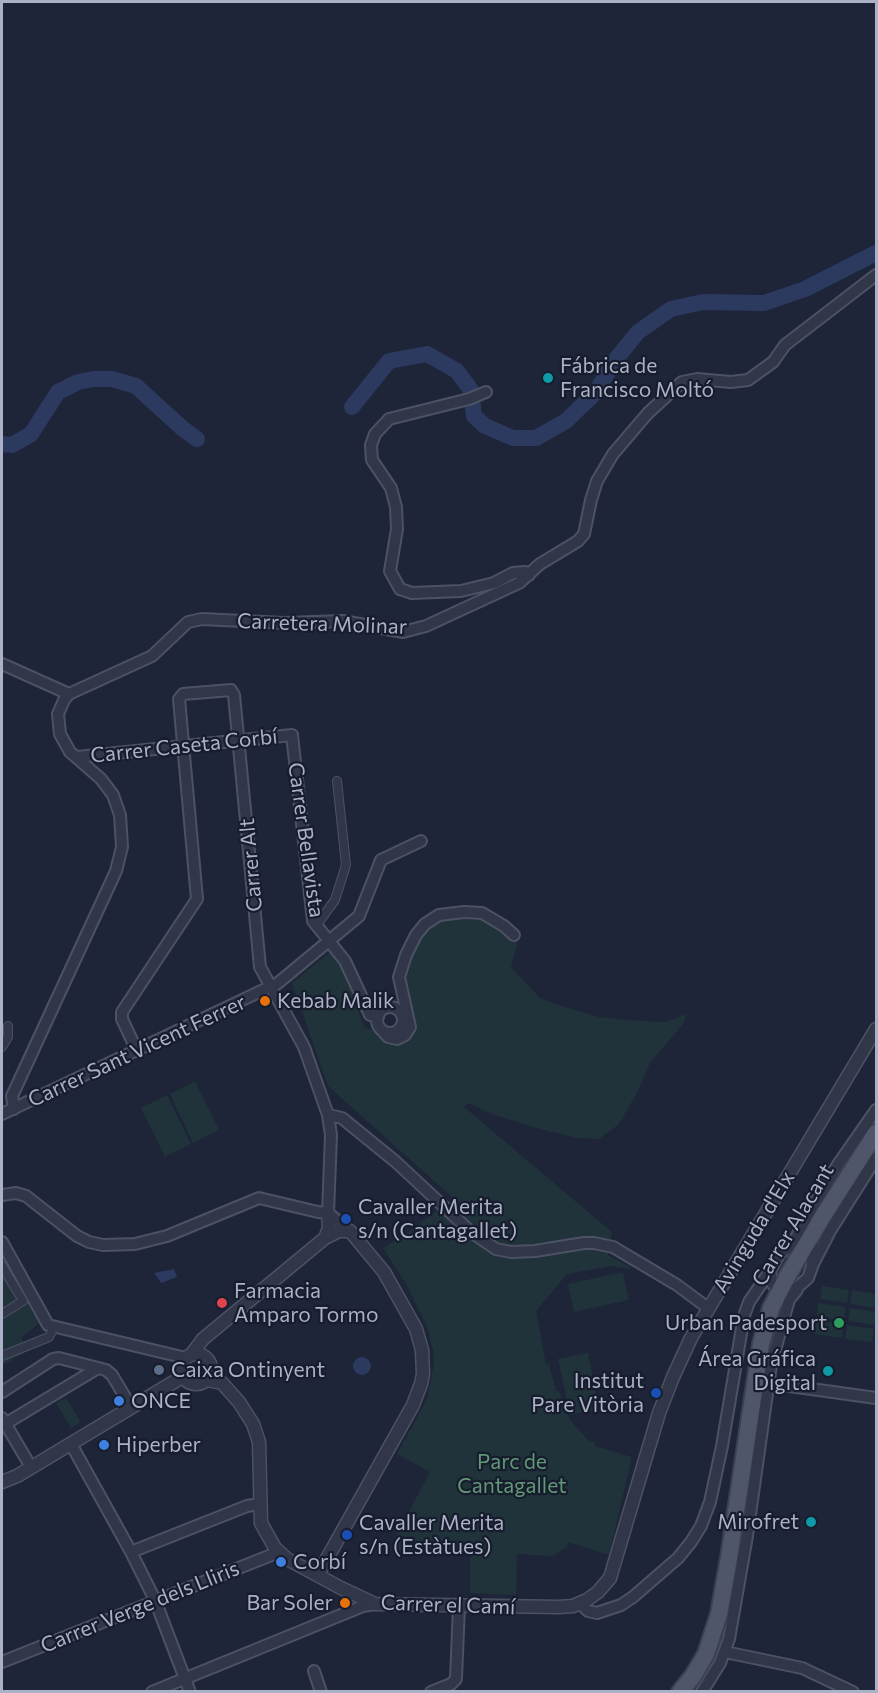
<!DOCTYPE html>
<html>
<head>
<meta charset="utf-8">
<style>
  body { margin:0 }
  #map { position:relative; width:878px; height:1693px; overflow:hidden; background:#1e2539; font-family:Commissioner,sans-serif }
  canvas { display:block }
  .frame { position:absolute; inset:0; border:3px solid #abb1c6; pointer-events:none }
</style>
</head>
<body>
<div id="map">
<canvas width="878" height="1693"></canvas>
<div class="frame"></div>
</div>
<script>
const ctx = document.querySelector('canvas').getContext('2d');
ctx.lineJoin = 'round';
function fillPath(path, color) { ctx.fillStyle = color; ctx.fill(path, 'evenodd'); }
const shape = rows => new Path2D(rows.map(r => 'M' + r).join(''));
function trace(path, color, width, dash) { ctx.strokeStyle = color; ctx.lineWidth = width; ctx.lineCap = dash ? 'butt' : 'round'; ctx.setLineDash(dash || []); ctx.stroke(path); }
function write(font, color, halo, rows, align = 'center') {
  ctx.font = font + ' Commissioner,sans-serif'; ctx.lineWidth = 4.5; ctx.setLineDash([]); ctx.textBaseline = 'middle'; ctx.strokeStyle = halo; ctx.fillStyle = color; for (const [text, x, y, turn = 0] of rows) {
    ctx.save(); ctx.translate(x, y); ctx.rotate((+turn || 0) * Math.PI / 180); ctx.textAlign = isNaN(turn) ? turn : align; if (halo) ctx.strokeText(text, 0, 0); ctx.fillText(text, 0, 0); ctx.restore();
  }
}
const green = shape([
  [445,919,488,920,514,935,517,944,511,967,540,998,558,1005,599,1017,625,1020,666,1022,687,1014,683,1024,650,1063,638,1091,619,1124,599,1139,578,1138,544,1130,494,1115,469,1103,464,1107,612,1232,608,1255,631,1268,630,1269,611,1266,567,1274,536,1311,546,1364,549,1364,556,1391,559,1391,570,1420,588,1440,595,1443,595,1446,632,1457,609,1555,568,1542,567,1547,552,1556,517,1554,516,1595,470,1593,470,1554,401,1551,394,1546,395,1538,430,1472,397,1454,427,1399,434,1364,433,1350,427,1327,407,1286,383,1248,410,1231,453,1198,328,1086,292,983,330,952,346,975,364,1027,393,1037,401,1035,406,1025,401,972,423,930],
  [195,1081,219,1130,193,1143,170,1094],
  [167,1095,191,1144,165,1157,141,1108],
  [2,1257,39,1324,21,1337,24,1343,47,1335,54,1336,53,1339,47,1344,44,1340,2,1366],
  [623,1272,629,1300,574,1312,568,1284],
  [822,1286,849,1290,847,1303,820,1299],
  [852,1290,876,1294,876,1308,850,1304],
  [818,1303,846,1307,844,1321,817,1317],
  [850,1308,876,1312,875,1325,848,1321],
  [816,1320,844,1324,842,1338,814,1334],
  [847,1325,874,1329,872,1342,845,1339],
  [588,1353,599,1409,570,1415,558,1359],
  [66,1398,81,1422,71,1428,56,1403]
]);
const water = shape([
  [174,1269,177,1277,161,1283,154,1273],
  '353 1366a9 9 0 1 1 18 0a9 9 0 1 1-18 0Z'
]);
const river = shape([
  [352,407,389,361,427,354,457,371,471,390,474,416,485,426,513,438,536,438,566,421,595,393,616,359,638,332,671,309,703,302,764,303,805,289,876,253],
  [2,444,12,445,31,434,58,392,78,382,94,379,112,379,136,386,182,428,197,439]
]);
const pedestrian = shape([
  [316,926,335,900,346,865,337,781],
  [2,1047,8,1037,8,1026],
  [2,1266,23,1301,2,1314],
  [2,1356,49,1337,54,1327]
]);
const minor = shape([
  [486,392,469,399,389,419,375,434,371,445,372,460,391,488,396,507,397,529,390,571,400,589,412,593,461,591,494,583,513,573,525,572,529,575],
  [2,664,69,694],
  [77,757,292,735,313,921,345,961,370,1015,378,1017],
  '377 1020a13 13 0 1 1 26 0a13 13 0 1 1-26 0Z',
  [382,1030,388,1037,397,1039,405,1035,410,1027,399,977,406,955,416,935,425,924,439,915,464,912,482,913,504,926,514,935],
  [137,1051,122,1019,122,1012,197,899,179,699,183,694,231,690,234,695,260,967,304,1047,328,1115,331,1135,328,1213],
  [14,1109,12,1096,116,871,122,847,120,815,113,795,101,779,70,752,60,734,58,714,64,700,69,694,152,656,188,622,202,619,284,623,343,621,403,632,426,626,519,583,540,564,578,541,584,534,591,500,597,481,613,454,648,413,682,382,697,379,731,382,748,380,773,362,785,345,876,275],
  [2,1114,278,983,359,916,381,860,421,841],
  [328,1115,342,1118,396,1162,471,1232,496,1249,511,1252,535,1251,584,1243,594,1243,613,1247,677,1285,708,1308],
  [2,1195,16,1193,26,1196,77,1236,89,1242,103,1245,135,1244,167,1236,259,1198,318,1212,328,1213],
  [328,1213,350,1231],
  [2,1242,48,1325,186,1358],
  [792,1246,808,1214,839,1163,876,1110],
  [811,1255,805,1247,792,1246,780,1253,770,1271,772,1283,778,1291,792,1292,808,1278,812,1267,812,1240],
  [812,1266,830,1231,876,1158],
  [768,1383,876,1398],
  [2,1392,53,1359,59,1358,106,1370,112,1375,131,1407],
  [2,1418,31,1467],
  [5,1424,98,1368],
  [71,1444,131,1552,155,1600,190,1692],
  [131,1552,247,1506,259,1504],
  [580,1603,588,1611,597,1613,621,1605,633,1597,678,1558,691,1542,701,1526,710,1502,722,1446,744,1316,749,1302,770,1271],
  [725,1652,802,1668,853,1692],
  [2,1662,279,1552],
  [314,1671,321,1692],
  [152,1692,363,1606,375,1604],
  [431,1692,451,1684,456,1679,459,1606],
  [702,1692,720,1663,729,1639,747,1536,771,1365,785,1314,789,1300,797,1290]
]);
const tertiary = shape([
  '181 1369a15 15 0 1 1 30 0a15 15 0 1 1-30 0Z',
  [191,1355,203,1339,325,1238,329,1228,328,1213],
  [207,1380,222,1383,239,1402,253,1424,259,1442,261,1523,275,1548,287,1559,341,1588,375,1604,559,1607,573,1606,587,1600,598,1592,610,1578,659,1413,673,1377,691,1338,876,1029],
  [2,1482,17,1476,182,1377],
  [319,1576,320,1571,413,1405,421,1384,423,1374,422,1350,416,1329,384,1272,350,1231,339,1231,325,1238]
]);
const primary = shape([
  [680,1692,693,1676,706,1654,719,1614,729,1558,761,1344,771,1308,788,1275,823,1216,876,1133]
]);
const markers = [
  [548,378,6,"#0f9aa8"],
  [265,1001,6,"#e8710a"],
  [346,1219,6,"#1a4fb4"],
  [222,1303,6,"#e0444e"],
  [839,1323,6,"#2e9e5b"],
  [159,1370,6,"#5c6f8a"],
  [828,1371,6,"#0f9aa8"],
  [656,1393,6,"#1a4fb4"],
  [119,1401,6,"#3f7fe0"],
  [104,1445,6,"#3f7fe0"],
  [811,1522,6,"#0f9aa8"],
  [347,1535,6,"#1a4fb4"],
  [281,1562,6,"#3f7fe0"],
  [345,1603,6,"#e8710a"]
];
const poiNames = [
  ["Fábrica de",560,366],
  ["Francisco Moltó",560,390],
  ["Kebab Malik",277,1001],
  ["Cavaller Merita",358,1207],
  ["s/n (Cantagallet)",358,1231],
  ["Farmacia",234,1291],
  ["Amparo Tormo",234,1315],
  ["Urban Padesport",827,1323,"right"],
  ["Área Gráfica",816,1359,"right"],
  ["Digital",816,1383,"right"],
  ["Caixa Ontinyent",171,1370],
  ["Institut",644,1381,"right"],
  ["Pare Vitòria",644,1405,"right"],
  ["ONCE",131,1401],
  ["Hiperber",116,1445],
  ["Mirofret",799,1522,"right"],
  ["Cavaller Merita",359,1523],
  ["s/n (Estàtues)",359,1547],
  ["Corbí",293,1562],
  ["Bar Soler",333,1603,"right"]
];
const streetNames = [
  ["Carretera Molinar",322,624,2],
  ["Carrer Caseta Corbí",184,746,-6],
  ["Carrer Bellavista",306,840,82],
  ["Carrer Alt",251,865,-95],
  ["Carrer Sant Vicent Ferrer",137,1051,-25],
  ["Carrer Alacant",793,1225,-59],
  ["Avinguda d'Elx",754,1232,-59],
  ["Carrer el Camí",448,1605,2],
  ["Carrer Verge dels Lliris",140,1607,-22]
];
const parkNames = [
  ["Parc de",512,1462],
  ["Cantagallet",512,1486]
];
fillPath(green, '#20323a');
fillPath(water, '#2d3a5f');
trace(river, '#2d3a5f', 16);
trace(pedestrian, '#4c5264', 10);
trace(minor, '#4c5264', 14);
trace(tertiary, '#4c5264', 15);
trace(primary, '#3b4152', 20);
trace(pedestrian, '#313749', 8);
trace(minor, '#313749', 10);
trace(tertiary, '#313749', 12);
trace(primary, '#4f5669', 16);
for (const [x, y, r, color] of markers) { const dot = new Path2D(); dot.arc(x, y, r, 0, 2 * Math.PI); ctx.fillStyle = color; ctx.fill(dot); trace(dot, '#171d2d', 2); }
write('21px', '#abb1c6', '#171d2d', poiNames, 'left');
write('21px', '#abb1c6', '#171d2d', streetNames);
write('21px', '#619877', '#171d2d', parkNames);
</script>
</body>
</html>
